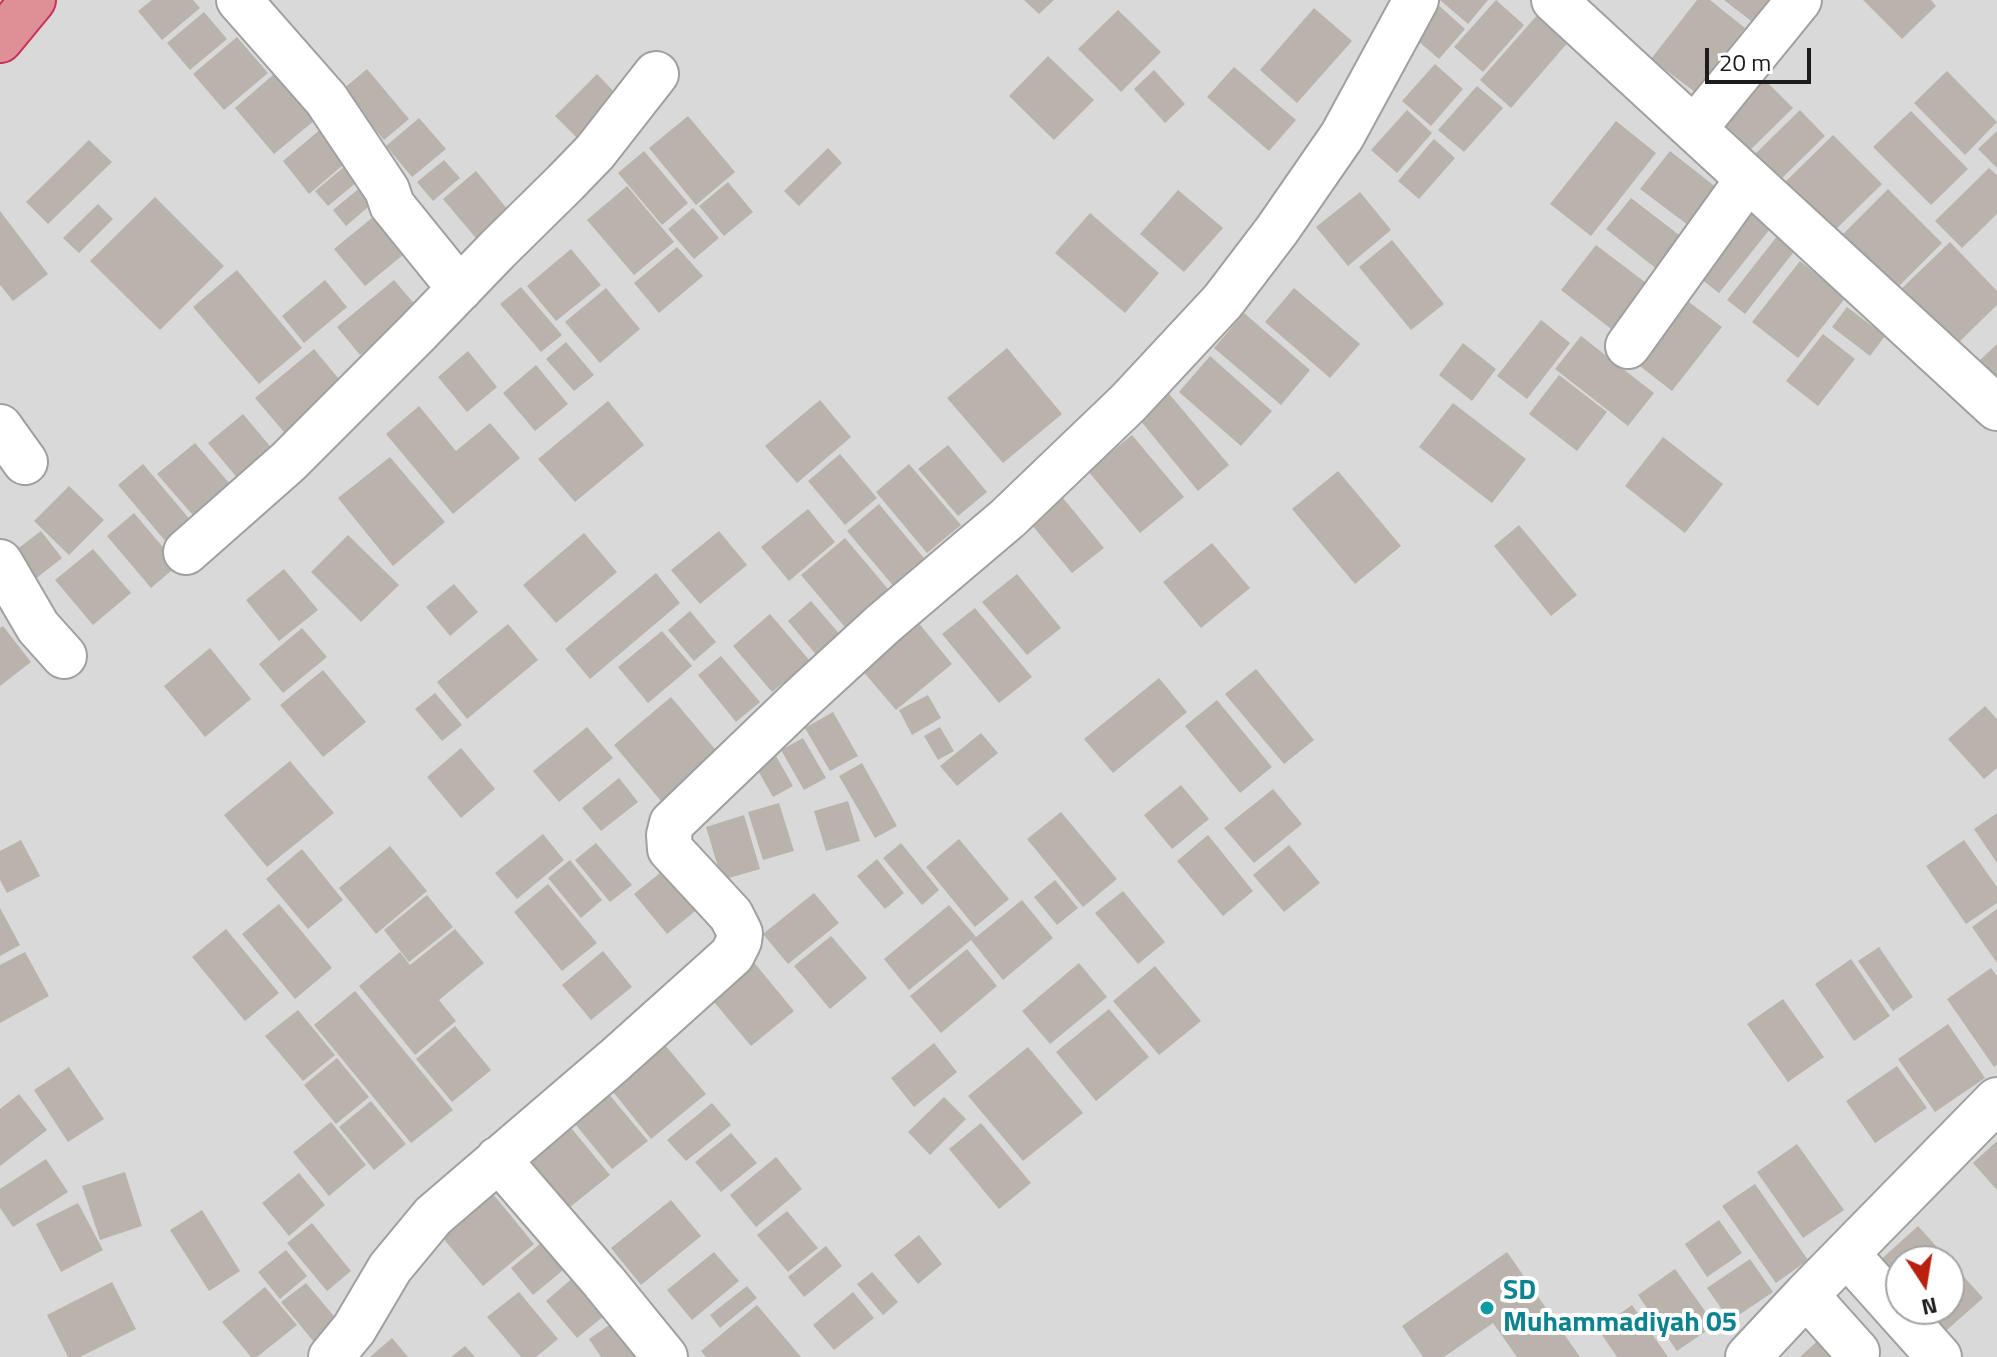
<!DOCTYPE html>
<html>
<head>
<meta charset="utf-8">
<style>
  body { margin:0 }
  #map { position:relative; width:1997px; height:1357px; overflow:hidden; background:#edeae2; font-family:"Titillium Web",sans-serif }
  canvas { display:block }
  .north { position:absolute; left:1885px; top:1245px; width:80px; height:80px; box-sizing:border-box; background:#fff; border:2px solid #a4a4a4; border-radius:50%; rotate:168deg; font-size:22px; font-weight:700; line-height:32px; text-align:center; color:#1c1c1c }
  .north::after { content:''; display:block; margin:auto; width:28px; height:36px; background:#b9200f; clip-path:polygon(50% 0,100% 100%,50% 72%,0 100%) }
  .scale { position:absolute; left:1705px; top:48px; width:106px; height:36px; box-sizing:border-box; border:4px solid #1c1c1c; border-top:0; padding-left:10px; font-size:24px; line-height:28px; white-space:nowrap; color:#1c1c1c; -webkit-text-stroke:6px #fff; paint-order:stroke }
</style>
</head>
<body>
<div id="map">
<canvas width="1997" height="1357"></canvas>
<div class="north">N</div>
<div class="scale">20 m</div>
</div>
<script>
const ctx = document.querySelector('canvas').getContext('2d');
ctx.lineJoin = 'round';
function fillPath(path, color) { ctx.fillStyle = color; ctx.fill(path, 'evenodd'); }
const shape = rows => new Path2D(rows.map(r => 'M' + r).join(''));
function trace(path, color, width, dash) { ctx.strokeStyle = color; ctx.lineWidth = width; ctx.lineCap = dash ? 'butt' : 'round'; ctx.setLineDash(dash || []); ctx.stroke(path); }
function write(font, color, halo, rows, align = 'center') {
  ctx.font = font + ' "Titillium Web",sans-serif'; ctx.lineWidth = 8; ctx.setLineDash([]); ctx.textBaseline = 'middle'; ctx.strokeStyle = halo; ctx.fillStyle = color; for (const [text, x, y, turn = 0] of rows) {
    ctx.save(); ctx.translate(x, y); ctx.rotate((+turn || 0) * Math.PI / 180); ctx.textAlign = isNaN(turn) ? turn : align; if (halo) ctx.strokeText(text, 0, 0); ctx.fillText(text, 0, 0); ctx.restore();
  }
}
const residential = shape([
  [0,0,1997,0,1997,1357,0,1357],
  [1901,1261,1949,1261,1949,1309,1901,1309]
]);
const building = shape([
  [152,0,193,0,200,8,162,40,138,11],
  [1024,0,1054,0,1039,14],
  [1440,0,1488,0,1468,24],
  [1496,0,1524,25,1483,72,1454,47],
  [1697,0,1710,0,1745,28,1695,92,1651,59],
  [1724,0,1774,0,1755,24],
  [1863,0,1931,0,1936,6,1902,39],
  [1436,3,1465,29,1439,59,1409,33],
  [1314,8,1352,41,1297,103,1260,70],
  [1118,10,1161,52,1121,92,1078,49],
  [204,12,227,39,190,70,167,43],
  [1539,13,1570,40,1511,108,1480,80],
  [237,37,268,73,224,110,193,74],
  [1048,56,1094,100,1054,140,1009,96],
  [1435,64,1463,89,1431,126,1402,101],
  [1234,67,1296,120,1269,151,1207,97],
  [281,68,321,115,274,154,235,108],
  [367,69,409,119,384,140,342,90],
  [1154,70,1185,104,1165,123,1134,89],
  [1947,71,1997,122,1965,155,1914,103],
  [597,74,620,98,578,139,555,116],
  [1759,74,1793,108,1741,159,1708,125],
  [1477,86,1503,108,1464,152,1438,130],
  [1407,110,1432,133,1397,173,1371,150],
  [1800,110,1825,136,1777,183,1751,158],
  [1911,111,1968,169,1931,205,1873,147],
  [688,116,735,172,696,205,649,148],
  [419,118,446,149,412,177,386,146],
  [1616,121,1656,153,1591,236,1550,204],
  [322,128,349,160,309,194,283,161],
  [1997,131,1997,168,1978,149],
  [1833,135,1882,184,1828,237,1779,188],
  [1434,139,1455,158,1419,199,1398,181],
  [89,140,112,162,48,224,26,202],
  [828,148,842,163,799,206,784,191],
  [644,151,688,203,662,225,618,173],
  [1670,151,1717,188,1688,225,1640,189],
  [444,160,460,178,433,201,417,182],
  [350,162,363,177,328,206,315,191],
  [1989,168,1997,175,1997,214,1962,248,1935,221],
  [476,171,513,216,480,243,443,199],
  [728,182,753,212,724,236,699,206],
  [362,186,375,201,346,226,333,210],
  [627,186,674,242,634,275,587,220],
  [1888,189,1942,243,1892,293,1838,239],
  [1178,190,1223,228,1184,272,1140,234],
  [1360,192,1391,230,1348,266,1316,227],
  [155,197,224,266,160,330,90,261],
  [1631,198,1683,238,1658,270,1606,229],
  [98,204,113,219,79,253,63,238],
  [1751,206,1774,224,1719,293,1696,275],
  [693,208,719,238,694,259,668,229],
  [0,211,48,274,13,301,0,285],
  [378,213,409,250,365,286,334,249],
  [1090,213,1159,273,1125,313,1055,253],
  [1778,235,1796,249,1745,314,1727,300],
  [1392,240,1444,304,1411,330,1359,267],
  [1950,242,1997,291,1997,305,1953,348,1898,292],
  [1596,245,1650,286,1615,332,1561,290],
  [677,247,703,276,659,313,634,283],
  [571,249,601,285,556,321,527,286],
  [1800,261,1846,297,1798,358,1752,322],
  [237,270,302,348,259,384,193,307],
  [325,280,347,307,304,343,282,316],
  [394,280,417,307,360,355,337,327],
  [521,287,562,335,541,352,500,304],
  [606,288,640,329,600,363,565,322],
  [1294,288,1360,344,1330,378,1265,322],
  [1685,299,1722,327,1672,391,1636,363],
  [1847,307,1885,336,1870,356,1832,327],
  [1244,313,1310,370,1281,405,1214,348],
  [1541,320,1570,343,1527,399,1497,376],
  [1823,334,1855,359,1818,406,1786,381],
  [1581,336,1654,393,1628,426,1555,369],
  [566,342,594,375,574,391,546,359],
  [1463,343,1496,369,1472,401,1439,375],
  [1997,344,1997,376,1980,360],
  [1007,348,1062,414,1003,463,947,398],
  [314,349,348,390,289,438,255,398],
  [468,351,497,387,467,412,438,377],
  [1210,356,1272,411,1241,446,1179,392],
  [536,365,568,404,535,431,503,393],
  [1559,375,1607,412,1577,451,1529,414],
  [1165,389,1229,465,1198,491,1135,414],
  [820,400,851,437,797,483,765,446],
  [608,401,644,445,575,502,538,459],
  [1453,403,1526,459,1492,503,1419,447],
  [419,406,456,451,490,423,520,458,453,514,386,434],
  [243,414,279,457,244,486,208,443],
  [1132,435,1184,497,1140,533,1088,471],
  [1663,437,1723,484,1685,533,1625,486],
  [195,443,235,490,198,521,157,474],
  [948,445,987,492,958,516,918,469],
  [840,454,877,498,845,525,808,481],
  [390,457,445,522,393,566,338,498],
  [143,464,192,522,167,543,118,485],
  [909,464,961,525,927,553,876,492],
  [1338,471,1401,546,1355,584,1292,509],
  [69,486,104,520,69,555,34,521],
  [1063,498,1104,548,1072,573,1031,524],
  [879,504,928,563,896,589,847,531],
  [808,509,835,542,789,581,761,547],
  [134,513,178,565,151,588,107,536],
  [1519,525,1577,595,1551,616,1494,546],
  [41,531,62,558,29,584,8,556],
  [719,531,747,565,700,604,671,570],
  [584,533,617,572,556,623,523,585],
  [348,535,399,585,361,622,311,572],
  [845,538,893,595,849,632,801,575],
  [1212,543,1250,588,1201,628,1163,582],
  [93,549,131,593,93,625,55,580],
  [284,569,318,610,279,641,246,600],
  [656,573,680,603,590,679,565,649],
  [1017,574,1061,628,1027,655,982,602],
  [454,584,478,612,450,636,426,607],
  [811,601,842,637,818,657,788,621],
  [975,608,1032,677,999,703,942,634],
  [690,611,716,642,694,661,668,630],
  [770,614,810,661,772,692,733,646],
  [913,616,952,664,896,710,856,663],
  [508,624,538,660,467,719,437,682],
  [3,626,31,662,0,686,0,628],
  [302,628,327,657,283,693,259,664],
  [662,631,692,666,648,703,618,667],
  [210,648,251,699,205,737,164,686],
  [721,656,760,702,736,722,698,675],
  [1256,669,1314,740,1284,764,1225,694],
  [323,670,366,722,323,757,280,705],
  [1159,678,1187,712,1113,773,1084,739],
  [435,693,462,725,442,741,415,709],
  [928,695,941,718,912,735,899,710],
  [671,697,719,754,661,801,614,745],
  [1217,700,1272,767,1240,793,1185,726],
  [1985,706,1997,719,1997,768,1984,779,1948,739],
  [833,712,858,756,830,771,805,728],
  [587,727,613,758,559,802,533,771],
  [940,727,954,751,938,760,924,736],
  [981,733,998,753,957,786,940,766],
  [803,738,826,778,804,790,781,750],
  [461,748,495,789,461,818,427,777],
  [772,749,793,786,773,797,752,760],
  [290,761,334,813,267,867,224,815],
  [862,763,897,826,875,838,839,776],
  [619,778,638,802,601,831,582,808],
  [1181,785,1209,819,1172,849,1144,815],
  [1273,789,1302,824,1254,863,1224,828],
  [848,801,860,841,826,851,814,811],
  [779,803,794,851,763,860,748,812],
  [1061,812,1117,879,1083,907,1027,839],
  [1997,813,1997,863,1974,829],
  [744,815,760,869,722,880,706,827],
  [543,834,564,860,517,899,495,873],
  [1208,835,1253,891,1223,916,1177,861],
  [959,839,1009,899,975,927,926,867],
  [21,840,40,876,7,893,0,880,0,851],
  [1964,840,1997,887,1997,903,1966,924,1926,866],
  [596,843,632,885,610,902,575,860],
  [901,843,939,890,922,905,883,858],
  [1289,845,1320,883,1284,912,1253,875],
  [390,846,427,891,376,934,339,888],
  [302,849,343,900,308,929,266,879],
  [877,859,904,893,885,909,857,876],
  [570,860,602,900,581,918,548,878],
  [666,868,699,908,667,934,634,894],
  [1055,880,1078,908,1057,925,1034,897],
  [548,884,597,943,562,971,514,912],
  [1123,891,1165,942,1138,964,1095,913],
  [814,893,839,923,788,964,763,934],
  [427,895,453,927,409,962,384,930],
  [1022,900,1053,938,1003,980,971,940,909,990,884,959,949,905,976,937],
  [279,904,332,968,295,999,242,934],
  [0,908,20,945,0,956],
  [1997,909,1997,963,1972,927],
  [226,929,279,993,245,1021,192,957],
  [455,929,484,963,439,1000,456,1021,415,1055,359,986,400,952,410,965],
  [831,936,867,978,830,1009,794,966],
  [1879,947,1913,997,1893,1011,1858,961],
  [967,949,997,986,941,1033,910,996],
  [603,951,632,987,591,1020,562,985],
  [25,952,49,996,0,1023,0,965],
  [1851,959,1890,1016,1854,1041,1815,984],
  [752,960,794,1011,751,1046,709,996],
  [1079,963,1107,997,1050,1044,1022,1011],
  [1155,966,1201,1021,1159,1055,1113,1001],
  [1991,968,1997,976,1997,1065,1994,1067,1947,999],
  [355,991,453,1110,411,1143,314,1025],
  [1783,999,1824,1057,1788,1082,1747,1024],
  [1109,1009,1149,1057,1096,1101,1056,1052],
  [298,1010,335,1055,303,1081,265,1036],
  [1948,1024,1985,1078,1935,1112,1898,1059],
  [455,1026,491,1070,452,1102,416,1059],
  [655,1033,706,1094,651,1139,601,1077],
  [934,1043,957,1072,914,1107,891,1078],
  [1028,1047,1083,1113,1023,1161,968,1096],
  [337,1058,369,1097,336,1124,304,1085],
  [1897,1066,1927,1108,1875,1143,1846,1101],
  [69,1067,104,1119,68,1142,34,1090],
  [602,1086,648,1141,612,1169,567,1114],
  [19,1094,47,1130,0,1166,0,1109],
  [944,1097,966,1119,930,1155,908,1132],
  [371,1101,406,1144,374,1170,339,1127],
  [712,1103,731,1125,686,1161,667,1140],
  [562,1117,610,1175,564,1212,516,1154],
  [331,1122,366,1165,329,1196,293,1152],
  [981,1123,1031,1183,999,1209,949,1149],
  [731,1133,757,1163,721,1192,695,1162],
  [1997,1141,1997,1190,1973,1163],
  [1797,1144,1844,1210,1803,1238,1757,1172],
  [776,1157,802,1189,756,1227,730,1195],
  [46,1159,68,1192,13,1227,0,1208,0,1189],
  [125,1172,142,1226,100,1240,82,1186],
  [299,1173,325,1205,289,1236,262,1203],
  [484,1183,534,1244,483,1286,432,1225],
  [1755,1184,1808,1260,1776,1283,1722,1206],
  [671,1200,701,1236,641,1285,611,1248],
  [78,1203,103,1250,61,1272,36,1224],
  [202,1210,240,1271,209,1291,170,1230],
  [787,1211,818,1248,788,1272,757,1235],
  [1719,1220,1742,1253,1707,1277,1685,1244],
  [312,1223,351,1271,327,1291,287,1243],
  [1918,1226,1983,1298,1940,1336,1916,1309,1949,1309,1949,1261,1901,1261,1901,1292,1876,1264],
  [919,1235,942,1264,918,1284,894,1255],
  [546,1239,568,1266,533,1295,511,1268],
  [826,1246,842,1266,804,1297,788,1277],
  [286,1250,307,1276,280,1299,258,1272],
  [714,1252,739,1281,692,1320,667,1290],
  [1507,1252,1580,1357,1517,1357,1493,1323,1444,1357,1423,1357,1402,1326],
  [1750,1259,1773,1292,1730,1321,1707,1288],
  [1675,1269,1715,1325,1677,1351,1638,1295],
  [872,1272,898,1302,883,1315,857,1284],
  [574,1277,605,1315,577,1338,546,1301],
  [112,1282,136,1329,80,1357,68,1357,47,1315],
  [306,1283,338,1321,314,1342,281,1302],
  [747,1286,757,1298,720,1328,710,1315],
  [265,1287,297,1325,257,1357,251,1357,222,1322],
  [519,1292,558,1339,536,1357,521,1357,487,1317],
  [853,1292,874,1318,834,1350,813,1325],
  [757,1305,801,1357,706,1357,701,1351],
  [1632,1305,1668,1357,1617,1357,1598,1329],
  [615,1321,640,1357,601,1357,589,1339],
  [1823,1336,1842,1357,1800,1357],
  [392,1338,408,1357,370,1357],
  [465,1346,475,1357,451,1357]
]);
const minor = shape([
  [239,0,326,99,387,190,392,205,460,289],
  [1554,0,1997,408],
  [1694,129,1799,0],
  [1628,346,1748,179],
  [0,427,25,462],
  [186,552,288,462,418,332,497,250,565,183,595,152,656,74],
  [0,562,38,627,64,656],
  [498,1159,604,1282,665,1357],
  [1847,1254,1939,1357],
  [1806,1295,1857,1352],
  [331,1357,354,1329,390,1268,433,1216,615,1060,732,955,739,941,740,933,731,915,670,849,669,835,672,823,798,702,883,624,1008,518,1128,403,1223,301,1277,230,1342,136,1416,0],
  [1748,1357,1806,1295,1997,1100]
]);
const highway = shape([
  [0,40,33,0]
]);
const markers = [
  [1487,1308,8,"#0f9aa8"]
];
const cultureNames = [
  ["SD",1503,1292],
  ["Muhammadiyah 05",1503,1324]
];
fillPath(residential, '#dad9d9');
fillPath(building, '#b9b3ac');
trace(minor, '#a0a0a0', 48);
trace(highway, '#c93156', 48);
trace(minor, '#fff', 44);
trace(highway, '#df8f96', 44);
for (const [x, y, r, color] of markers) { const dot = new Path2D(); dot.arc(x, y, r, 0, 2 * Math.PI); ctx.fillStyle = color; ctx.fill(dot); trace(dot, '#fff', 3); }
write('bold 28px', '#0d838f', '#fff', cultureNames, 'left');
</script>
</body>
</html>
